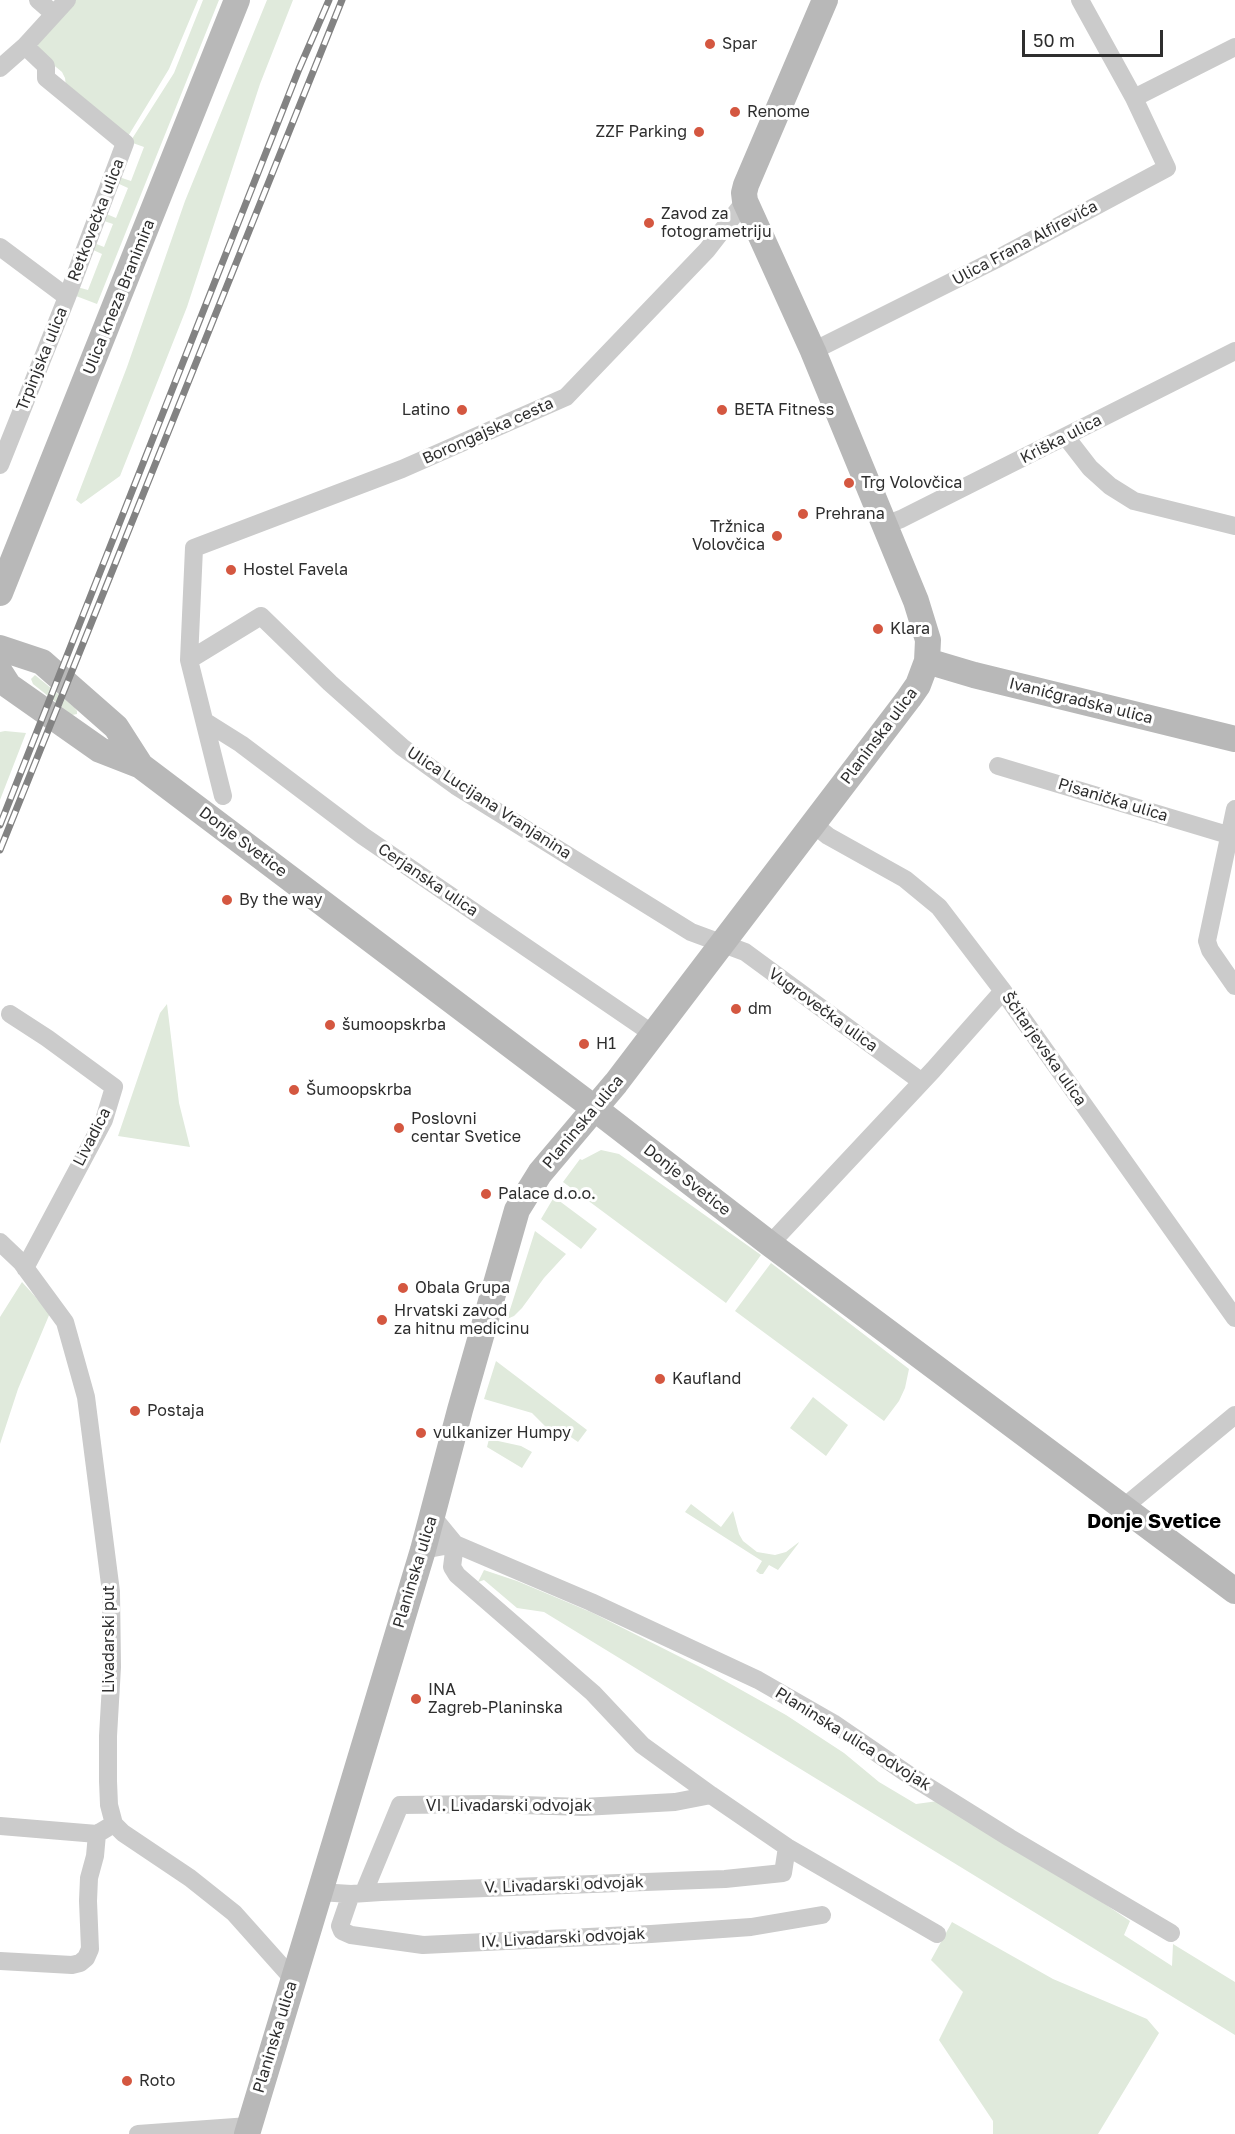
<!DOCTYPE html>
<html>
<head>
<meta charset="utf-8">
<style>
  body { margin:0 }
  #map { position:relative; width:1235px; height:2134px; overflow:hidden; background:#fff; font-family:"Golos Text",sans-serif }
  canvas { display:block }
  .scale { position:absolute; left:1022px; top:30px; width:141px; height:27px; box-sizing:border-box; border:3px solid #2e2e2e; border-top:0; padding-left:8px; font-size:18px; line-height:21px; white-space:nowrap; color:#2e2e2e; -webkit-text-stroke:4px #fff; paint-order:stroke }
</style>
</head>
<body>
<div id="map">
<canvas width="1235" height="2134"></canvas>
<div class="scale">50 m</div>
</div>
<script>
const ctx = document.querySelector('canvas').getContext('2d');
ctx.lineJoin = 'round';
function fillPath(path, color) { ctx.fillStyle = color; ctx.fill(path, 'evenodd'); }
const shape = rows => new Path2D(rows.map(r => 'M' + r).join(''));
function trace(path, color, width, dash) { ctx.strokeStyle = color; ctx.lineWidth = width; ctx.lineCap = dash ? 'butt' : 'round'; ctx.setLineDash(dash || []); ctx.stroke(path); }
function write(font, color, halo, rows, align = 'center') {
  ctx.font = font + ' "Golos Text",sans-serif'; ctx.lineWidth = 6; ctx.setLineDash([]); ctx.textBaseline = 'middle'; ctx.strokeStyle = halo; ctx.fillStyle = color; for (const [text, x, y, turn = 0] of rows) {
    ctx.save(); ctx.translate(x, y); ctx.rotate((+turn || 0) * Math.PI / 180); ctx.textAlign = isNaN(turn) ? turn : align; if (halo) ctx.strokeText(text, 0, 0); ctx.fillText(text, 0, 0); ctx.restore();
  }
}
const green = shape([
  [73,0,198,0,169,69,127,138,66,86,65,78,62,72,38,52,38,44],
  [203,0,219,0,97,304,76,296,77,287,88,290,102,254,91,249,94,243,104,247,113,224,101,220,104,213,116,218,128,188,117,183,119,177,131,181,144,147,130,142,174,73],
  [267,0,293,0,260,84,187,307,120,476,81,504,76,500,127,367,185,201],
  [35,675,74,707,77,711,77,714,72,715,33,684,31,679],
  [5,731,26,733,0,800,0,732],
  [167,1004,179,1103,190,1147,118,1136,160,1013],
  [601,1150,619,1154,761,1255,726,1303,563,1182,580,1159,582,1160],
  [554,1197,597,1229,581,1249,541,1219],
  [535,1231,566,1254,544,1278,522,1308,514,1316,507,1319],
  [771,1263,909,1369,905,1388,899,1401,884,1421,735,1311],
  [22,1282,50,1313,18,1389,0,1444,0,1317],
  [496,1361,587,1430,578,1442,562,1431,554,1441,546,1427,532,1413,484,1399],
  [813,1397,848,1425,826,1456,790,1428],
  [489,1439,521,1446,532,1452,522,1468,487,1447],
  [691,1504,721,1527,733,1511,739,1534,743,1541,757,1552,775,1555,786,1552,799,1542,798,1544,778,1570,769,1565,763,1574,760,1574,756,1571,762,1561,685,1512],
  [484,1570,517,1581,593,1613,702,1668,786,1715,844,1753,879,1782,916,1804,938,1801,1084,1890,1130,1921,1124,1935,1172,1966,1173,1944,1235,1982,1235,2035,544,1612,517,1608,484,1580,478,1582],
  [952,1922,1053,1979,1147,2019,1159,2033,1098,2134,993,2134,993,2121,939,2040,963,1992,931,1960]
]);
const street = shape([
  [38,0,54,14],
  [1080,0,1134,98],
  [0,68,25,46,67,0],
  [0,247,67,297],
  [813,351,995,260,1167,168,1134,98,1235,47],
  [1066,437,1090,468,1110,486,1134,501,1235,526],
  [0,465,67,297,125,143,46,78,46,66,25,46],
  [885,525,901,519,1235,351],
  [189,660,261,616,330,683,402,747,456,786,691,932,745,952,922,1082],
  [206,722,241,744,363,836,653,1034],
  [998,766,1228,835],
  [223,796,189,660,194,548,402,469,566,397,707,250,745,201],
  [1235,809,1207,941,1210,950,1235,986],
  [812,823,828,836,905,879,939,907,1003,991,1235,1318],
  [10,1014,47,1038,114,1087,104,1120,25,1268],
  [0,1242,21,1262,65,1322,86,1397,111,1592,112,1667,108,1736,108,1781,109,1805,114,1824,123,1833,190,1878,234,1913,293,1979],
  [770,1244,933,1070,1003,991],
  [1124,1507,1235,1415],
  [423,1550,455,1544,432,1516],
  [0,1826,97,1834,107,1828],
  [319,1892,351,1894,381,1892,725,1879,783,1873,787,1847],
  [364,1892,400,1805,491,1804,583,1807,675,1802,711,1795],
  [351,1894,340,1926,342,1931,351,1935,423,1945,651,1934,751,1927,822,1915],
  [937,1934,787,1847,711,1795,642,1745,593,1693,457,1575,452,1567,455,1544,591,1602,758,1680,833,1723,909,1775,1010,1838,1171,1933],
  [0,1961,72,1965,80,1963,86,1958,90,1949,88,1901,89,1878,95,1856,97,1834],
  [138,2134,249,2126]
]);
const secondary = shape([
  [0,593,237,0],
  [0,648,42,662,116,727,141,766],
  [927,661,974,675,1235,739],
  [0,672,9,686,100,750,141,766,594,1108,770,1244,1235,1591],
  [247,2134,423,1550,460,1410,517,1210,540,1173,616,1083,909,698,918,685,927,661,928,640,916,601,813,351,745,201,744,193,746,185,825,0]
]);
const rail = shape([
  [0,825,299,69,329,0],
  [0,850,342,0]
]);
const markers = [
  [710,44,6,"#d45740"],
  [735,112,6,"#d45740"],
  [699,132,6,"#d45740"],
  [649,223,6,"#d45740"],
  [462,410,6,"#d45740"],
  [722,410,6,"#d45740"],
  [849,483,6,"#d45740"],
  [803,514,6,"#d45740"],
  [777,536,6,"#d45740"],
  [231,570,6,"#d45740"],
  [878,629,6,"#d45740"],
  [227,900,6,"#d45740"],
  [736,1009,6,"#d45740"],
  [330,1025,6,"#d45740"],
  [584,1044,6,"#d45740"],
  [294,1090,6,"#d45740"],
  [399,1128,6,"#d45740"],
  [486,1194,6,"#d45740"],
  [403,1288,6,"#d45740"],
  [382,1320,6,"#d45740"],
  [660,1379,6,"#d45740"],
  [135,1411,6,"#d45740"],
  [421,1433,6,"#d45740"],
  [416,1699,6,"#d45740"],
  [127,2081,6,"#d45740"]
];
const poiNames = [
  ["Spar",722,44],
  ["Renome",747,112],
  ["ZZF Parking",687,132,"right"],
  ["Zavod za",661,214],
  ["fotogrametriju",661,232],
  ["Latino",450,410,"right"],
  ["BETA Fitness",734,410],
  ["Trg Volovčica",861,483],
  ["Prehrana",815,514],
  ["Tržnica",765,527,"right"],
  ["Volovčica",765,545,"right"],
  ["Hostel Favela",243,570],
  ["Klara",890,629],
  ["By the way",239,900],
  ["dm",748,1009],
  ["šumoopskrba",342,1025],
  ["H1",596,1044],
  ["Šumoopskrba",306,1090],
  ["Poslovni",411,1119],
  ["centar Svetice",411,1137],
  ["Palace d.o.o.",498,1194],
  ["Obala Grupa",415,1288],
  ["Hrvatski zavod",394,1311],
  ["za hitnu medicinu",394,1329],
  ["Kaufland",672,1379],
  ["Postaja",147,1411],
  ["vulkanizer Humpy",433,1433],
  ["INA",428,1690],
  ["Zagreb-Planinska",428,1708],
  ["Roto",139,2081]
];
const streetNames = [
  ["Retkovečka ulica",96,220,-69],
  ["Ulica Frana Alfirevića",1025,243,-28],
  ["Ulica kneza Branimira",119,297,-68],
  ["Trpinjska ulica",42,359,-68],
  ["Borongajska cesta",488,431,-24],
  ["Kriška ulica",1061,439,-27],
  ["Ivanićgradska ulica",1081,701,14],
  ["Planinska ulica",879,736,-53],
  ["Pisanička ulica",1113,800,17],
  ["Ulica Lucijana Vranjanina",489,803,33],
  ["Donje Svetice",243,842,37],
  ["Cerjanska ulica",428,880,34],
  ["Vugrovečka ulica",823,1010,36],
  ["Ščitarjevska ulica",1044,1049,55],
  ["Planinska ulica",583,1122,-50],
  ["Livadica",92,1137,-63],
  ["Donje Svetice",687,1180,38],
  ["Planinska ulica",415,1572,-73],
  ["Livadarski put",109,1639,-90],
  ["Planinska ulica odvojak",853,1739,32],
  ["VI. Livadarski odvojak",509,1806],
  ["V. Livadarski odvojak",564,1885,-2],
  ["IV. Livadarski odvojak",563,1938,-3],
  ["Planinska ulica",275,2037,-73]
];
const quarterNames = [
  ["Donje Svetice",1154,1522]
];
fillPath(green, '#e0eadc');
trace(street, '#cbcbcb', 18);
trace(secondary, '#b8b8b8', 26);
trace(rail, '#838383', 7);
trace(rail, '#fff', 4.5, [14]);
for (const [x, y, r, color] of markers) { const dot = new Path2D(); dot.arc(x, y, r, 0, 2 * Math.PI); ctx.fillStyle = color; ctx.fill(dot); trace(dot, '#fff', 2); }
write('16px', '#2e2e2e', '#fff', poiNames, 'left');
write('16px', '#2e2e2e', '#fff', streetNames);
write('bold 20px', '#000', '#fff', quarterNames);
</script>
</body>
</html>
